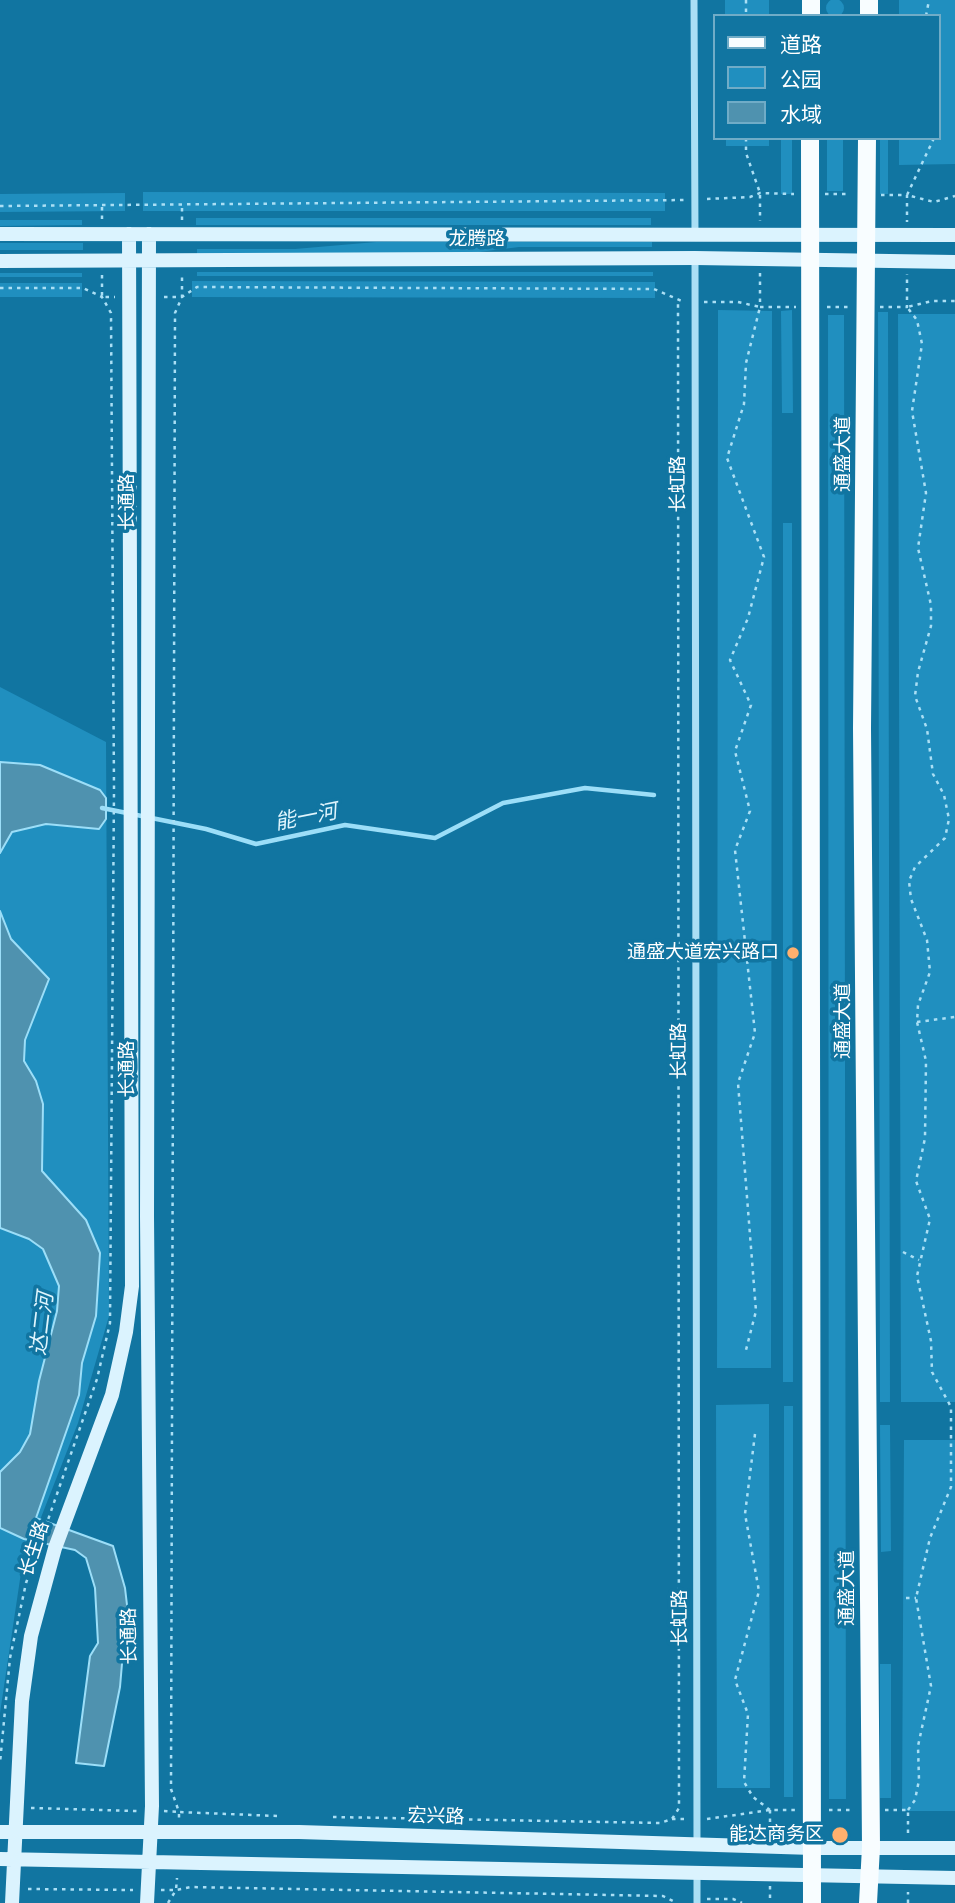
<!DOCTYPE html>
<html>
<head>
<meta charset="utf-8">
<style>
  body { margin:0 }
  #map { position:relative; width:955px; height:1903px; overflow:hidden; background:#1175a1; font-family:"Space Grotesk","Noto Sans SC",sans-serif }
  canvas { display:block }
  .legend { position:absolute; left:713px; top:14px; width:228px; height:126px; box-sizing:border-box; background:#1175a1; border:2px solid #70acc7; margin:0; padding:9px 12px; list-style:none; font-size:21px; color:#fff }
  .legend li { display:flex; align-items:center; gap:14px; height:35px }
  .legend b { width:35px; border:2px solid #70acc7 }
</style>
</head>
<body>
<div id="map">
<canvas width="955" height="1903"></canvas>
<ul class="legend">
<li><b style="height:9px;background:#f8fdff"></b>道路</li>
<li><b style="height:19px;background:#208fbf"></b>公园</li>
<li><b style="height:19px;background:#4f92af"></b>水域</li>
</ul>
</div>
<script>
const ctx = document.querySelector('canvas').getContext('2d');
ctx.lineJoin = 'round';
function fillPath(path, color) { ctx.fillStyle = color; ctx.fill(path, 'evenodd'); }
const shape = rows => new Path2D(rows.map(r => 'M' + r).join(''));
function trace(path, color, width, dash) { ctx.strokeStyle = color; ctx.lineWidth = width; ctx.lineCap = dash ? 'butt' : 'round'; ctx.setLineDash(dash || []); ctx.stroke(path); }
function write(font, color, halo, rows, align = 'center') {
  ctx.font = font + ' "Space Grotesk","Noto Sans SC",sans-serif'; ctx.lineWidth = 7; ctx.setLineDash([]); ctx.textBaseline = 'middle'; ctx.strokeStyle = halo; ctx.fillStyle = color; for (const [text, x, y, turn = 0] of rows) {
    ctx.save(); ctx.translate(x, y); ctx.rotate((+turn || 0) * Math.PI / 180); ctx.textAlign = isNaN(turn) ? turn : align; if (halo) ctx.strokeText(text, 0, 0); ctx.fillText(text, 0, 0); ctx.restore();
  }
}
const green = shape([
  '826 8a9 9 0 1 1 18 0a9 9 0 1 1-18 0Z',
  [725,0,769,0,769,16,725,16],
  [899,0,955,0,955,164,899,165,899,138,939,138,939,16,899,16],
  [726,138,769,138,769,146,726,146],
  [781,138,792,138,792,194,781,194],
  [827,138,843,138,843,191,827,191],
  [880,138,888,138,888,194,880,194],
  [143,192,665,193,665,211,143,211],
  [125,193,125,211,0,212,0,194],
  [196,218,651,218,651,225,196,225],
  [0,220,82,220,82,225,0,226],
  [376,242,652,242,652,247,519,247,455,255,197,255,197,249,295,249],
  [0,243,83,243,83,250,0,250],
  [197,272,653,272,653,276,197,276],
  [0,273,82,273,82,277,0,277],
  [192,281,655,282,655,298,192,297],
  [0,283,82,283,82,297,0,297],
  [718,310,772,311,771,1368,717,1368],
  [792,310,793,413,782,413,781,311],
  [878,312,888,312,890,1402,880,1402],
  [898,314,955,314,955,1402,901,1402],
  [828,315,844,315,846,1799,829,1799],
  [783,523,792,523,793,1382,783,1382],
  [0,687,106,742,109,1316,78,1423,22,1566,0,1713],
  [769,1404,770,1788,717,1788,716,1405],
  [784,1406,793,1406,793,1797,784,1797],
  [880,1425,890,1425,891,1551,881,1552],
  [904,1440,955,1440,955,1811,902,1811],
  [880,1664,891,1664,891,1798,880,1798]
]);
const water = shape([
  [0,762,40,765,100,790,106,798,106,819,99,829,46,824,12,832,0,853,0,762],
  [0,911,11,939,49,979,25,1040,24,1061,36,1081,43,1104,42,1171,86,1220,100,1253,96,1316,82,1363,79,1395,36,1518,113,1546,125,1588,127,1605,120,1687,104,1766,76,1763,90,1656,98,1643,95,1588,86,1558,75,1550,24,1539,0,1528,0,1472,20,1452,30,1434,39,1381,57,1311,59,1286,43,1249,29,1239,0,1228,0,911]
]);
const stream = shape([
  [102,808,206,829,256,844,345,825,435,838,503,803,585,788,654,795]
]);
const path = shape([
  [746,0,746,16],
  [926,16,929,0],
  [939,124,939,125],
  [746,138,746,153,760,193,760,221],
  [934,138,907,195,934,202,955,196],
  [825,194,850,194],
  [881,195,907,195,907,222],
  [707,199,750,197,760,193,794,194],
  [0,206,686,200],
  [102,219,102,205],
  [182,220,182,206],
  [760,273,760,307,796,307],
  [102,275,102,297,115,297],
  [0,288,83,288,102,297,111,313,114,789,110,1323,97,1379,26,1583,10,1658,0,1763],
  [164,297,182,297,182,275],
  [704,302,738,302,760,307,746,363,744,404,727,458,764,557,748,618,730,660,751,705,735,751,750,811,735,850,755,1033,738,1083,756,1311,746,1350],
  [827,307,849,307],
  [880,307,907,307,907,274],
  [917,1022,955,1017],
  [903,1252,919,1260],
  [755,1434,745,1514,759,1591,735,1680,748,1714,744,1782,753,1797,770,1810],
  [906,1598,916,1598],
  [31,1808,137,1811],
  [770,1810,770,1834],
  [829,1810,854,1810],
  [885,1810,908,1810,908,1833],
  [908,1810,915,1800,919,1780,918,1746,931,1686,916,1598,930,1538,951,1487,951,1407,932,1372,931,1341,917,1276,930,1219,916,1181,925,1138,926,1061,917,1022,918,1005,930,972,927,940,911,899,909,881,915,867,945,838,949,819,944,795,933,774,927,729,915,696,918,672,931,626,931,605,918,548,926,493,912,411,922,344,917,320,907,307,932,301,955,301],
  [164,1811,179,1812,179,1818],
  [277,1816,179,1812,171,1789,175,313,182,297,197,287,654,289,684,302],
  [333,1817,660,1823,672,1819,679,1808,678,302],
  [672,1819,686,1819],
  [707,1819,770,1810,798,1810],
  [770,1886,770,1903],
  [28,1889,133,1890],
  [161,1890,176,1890,177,1878],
  [707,1899,733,1899,742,1903],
  [168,1903,176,1890,191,1887,663,1896,677,1903],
  [908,1903,908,1892]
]);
const street = shape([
  [694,0,695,233],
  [695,258,697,1844],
  [697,1872,697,1903]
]);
const secondary = shape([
  [0,234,955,235],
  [0,261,695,258,955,262],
  [0,1832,299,1832,813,1848,955,1848],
  [0,1859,955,1878],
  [12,1903,22,1701,31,1636,55,1548,112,1395,126,1332,132,1286,129,234],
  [147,1903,152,1806,147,1216,149,234]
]);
const primary = shape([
  [869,0,869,16],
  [811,16,811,0],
  [810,138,812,1903],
  [867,138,862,728,871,1847,868,1903]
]);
const markers = [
  [793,953,7,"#ffb06e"],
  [840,1835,9,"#ffb06e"]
];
const streetNames = [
  ["龙腾路",477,240],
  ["通盛大道",844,454,-90],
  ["长虹路",679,484,-90],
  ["长通路",128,502,-90],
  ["通盛大道",844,1021,-90],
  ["长虹路",680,1051,-90],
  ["长通路",128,1069,-90],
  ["长生路",35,1549,-72],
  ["通盛大道",848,1588,-90],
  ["长虹路",681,1618,-90],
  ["长通路",130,1636,-91],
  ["宏兴路",436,1817,2]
];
const poiNames = [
  ["通盛大道宏兴路口",779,953],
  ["能达商务区",824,1835]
];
const waterNames = [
  ["能一河",306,818,-11],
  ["达二河",43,1324,-83]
];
fillPath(green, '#208fbf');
fillPath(water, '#4f92af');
trace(water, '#9cdef8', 2);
trace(stream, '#9cdef8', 4.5);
trace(path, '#aadff5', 2.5, [3.5, 5]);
trace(street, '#aadff5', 7);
trace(secondary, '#dbf3fe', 14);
trace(primary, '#f8fdff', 18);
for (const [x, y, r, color] of markers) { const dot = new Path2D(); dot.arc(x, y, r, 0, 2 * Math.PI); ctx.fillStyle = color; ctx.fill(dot); trace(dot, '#1175a1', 2.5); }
write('19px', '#fff', '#1175a1', streetNames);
write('19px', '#fff', '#1175a1', poiNames, 'right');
write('italic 21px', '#dff5fd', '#1175a1', waterNames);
</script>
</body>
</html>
